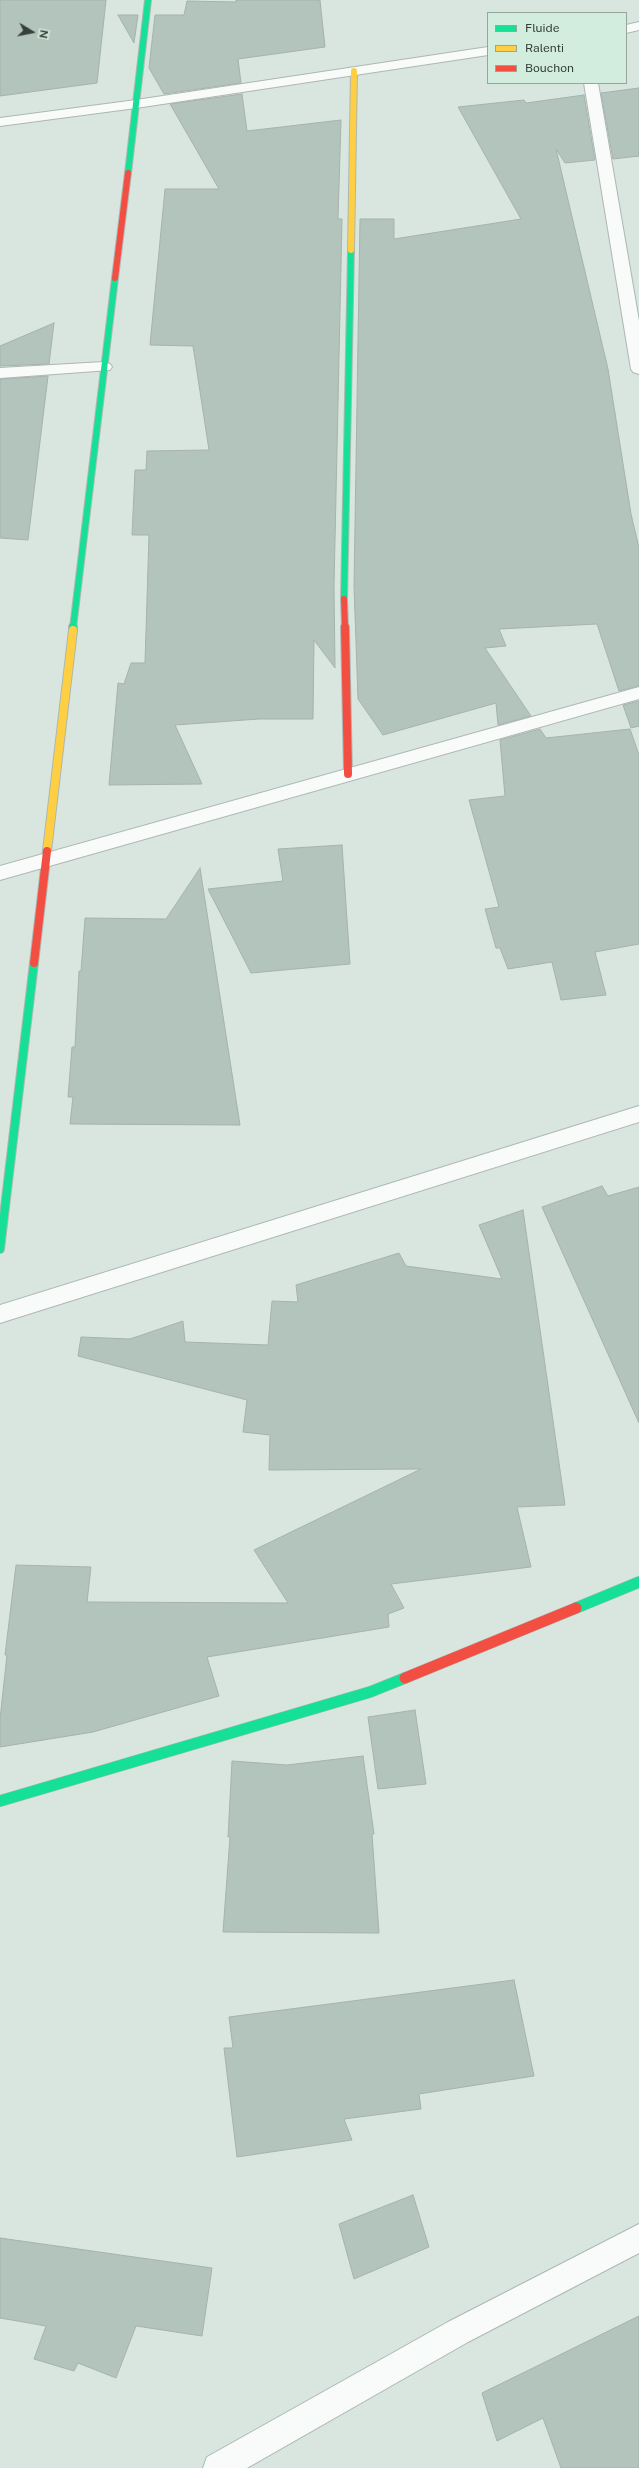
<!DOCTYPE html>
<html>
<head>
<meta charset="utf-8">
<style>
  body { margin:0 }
  #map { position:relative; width:639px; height:2468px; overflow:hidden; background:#d8e6df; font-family:"Public Sans",sans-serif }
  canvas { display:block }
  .legend { position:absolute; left:487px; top:12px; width:140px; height:72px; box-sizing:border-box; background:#d2ecde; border:1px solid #93a79c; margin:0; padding:5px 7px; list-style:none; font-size:12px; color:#35403a }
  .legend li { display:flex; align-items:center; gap:8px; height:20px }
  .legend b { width:20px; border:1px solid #93a79c }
  .north { position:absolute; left:12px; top:12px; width:40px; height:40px; -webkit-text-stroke:3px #d2ecde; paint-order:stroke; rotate:100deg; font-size:11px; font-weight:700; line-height:16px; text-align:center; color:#35403a }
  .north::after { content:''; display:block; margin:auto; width:14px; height:18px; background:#35403a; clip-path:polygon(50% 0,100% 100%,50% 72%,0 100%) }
</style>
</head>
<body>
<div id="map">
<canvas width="639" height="2468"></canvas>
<ul class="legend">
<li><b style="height:5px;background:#16e098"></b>Fluide</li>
<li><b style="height:5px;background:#ffcf43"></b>Ralenti</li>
<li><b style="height:5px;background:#f24e42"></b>Bouchon</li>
</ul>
<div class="north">N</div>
</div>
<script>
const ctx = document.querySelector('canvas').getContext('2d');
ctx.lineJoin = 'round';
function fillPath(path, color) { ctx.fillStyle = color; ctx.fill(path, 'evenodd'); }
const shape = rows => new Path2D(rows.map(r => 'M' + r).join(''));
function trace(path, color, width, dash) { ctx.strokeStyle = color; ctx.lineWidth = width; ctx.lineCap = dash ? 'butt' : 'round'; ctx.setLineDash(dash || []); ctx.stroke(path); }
const building = shape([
  [0,0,106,0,97,83,0,96,0,0],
  [236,0,320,0,325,47,238,59,241,83,164,94,149,68,155,15,184,15,187,1,236,2,236,0],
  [118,15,138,15,134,43,118,15],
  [639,88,639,156,613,159,601,93,639,88],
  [242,94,247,131,341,120,338,219,342,219,334,586,335,668,314,640,313,719,259,719,175,725,202,784,109,785,118,683,124,684,131,663,145,663,149,535,132,535,135,470,146,470,147,451,209,450,193,346,150,345,165,189,219,189,170,104,242,94],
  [584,95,595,160,565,163,556,149,608,369,631,514,639,548,639,686,619,691,597,624,499,629,506,646,485,648,531,716,498,725,496,703,383,735,358,699,354,586,360,219,394,219,394,239,521,219,458,107,524,100,526,103,584,95],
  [54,323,49,364,0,366,0,346,54,323],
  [48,376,28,540,0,538,0,379,48,376],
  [639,701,639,726,631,728,623,705,639,701],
  [540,729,546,738,630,729,639,755,639,944,595,952,606,995,561,1000,552,962,508,969,500,948,496,948,485,909,499,907,469,800,505,796,500,740,540,729],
  [342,845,350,964,251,973,208,889,283,881,278,849,342,845],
  [200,868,240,1125,70,1124,73,1097,68,1097,72,1047,75,1047,79,971,81,971,85,918,166,919,200,868],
  [602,1186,608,1196,639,1187,639,1423,542,1207,602,1186],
  [523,1210,565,1505,517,1507,531,1567,391,1584,404,1608,388,1614,389,1627,207,1657,219,1696,93,1732,0,1747,0,1719,7,1655,5,1655,16,1565,91,1567,87,1602,288,1603,254,1550,421,1469,269,1470,270,1435,243,1432,247,1400,78,1356,81,1337,130,1339,183,1321,185,1342,268,1345,272,1301,298,1302,296,1285,399,1253,406,1266,502,1279,479,1225,523,1210],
  [415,1710,426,1784,378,1789,368,1717,415,1710],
  [363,1756,374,1834,372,1834,379,1933,223,1932,230,1837,228,1837,232,1761,287,1765,363,1756],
  [514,1980,534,2076,419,2094,421,2109,344,2119,352,2140,237,2157,224,2048,233,2048,229,2017,514,1980],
  [413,2195,429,2247,354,2279,339,2224,413,2195],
  [0,2238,212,2268,202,2336,136,2326,116,2378,78,2363,74,2371,34,2359,46,2326,0,2318,0,2238],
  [639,2316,639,2468,561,2468,543,2418,497,2441,482,2393,639,2316]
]);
const street = shape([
  [639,22,639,30,626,33,626,25,639,22],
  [488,47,488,55,136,108,0,126,0,118,136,100,488,47],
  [584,83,598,83,639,321,639,374,633,372,631,369,584,83],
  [104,362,110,364,112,367,110,370,0,378,0,368,104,362],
  [639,687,639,699,0,880,0,866,639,687],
  [639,1106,639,1122,0,1323,0,1305,639,1106],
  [639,2224,639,2253,468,2342,247,2468,203,2468,207,2457,448,2322,639,2224]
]);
const fastFar2 = shape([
  [128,173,148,0],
  [344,599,351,250],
  [73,628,115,278]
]);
const fastFar1 = shape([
  [73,630,73,627],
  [0,1249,34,963]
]);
const fast = shape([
  [576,1608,639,1582],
  [0,1801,370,1692,405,1678]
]);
const slowFar1 = shape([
  [351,250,354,71]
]);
const slow = shape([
  [47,851,73,630]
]);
const jamFar2 = shape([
  [115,278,128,173],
  [344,599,345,628]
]);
const jamFar1 = shape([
  [345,627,348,774],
  [34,963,47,851]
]);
const jam = shape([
  [405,1678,576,1608]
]);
fillPath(building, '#b2c4bb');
trace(building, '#a7b2ac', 1);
trace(street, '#adb8b2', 2);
trace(fastFar2, '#adb8b2', 8);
trace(fastFar1, '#adb8b2', 10);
trace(fast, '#adb8b2', 12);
trace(slowFar1, '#adb8b2', 8);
trace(slow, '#adb8b2', 10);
trace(jamFar2, '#adb8b2', 8);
trace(jamFar1, '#adb8b2', 10);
trace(jam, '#adb8b2', 12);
fillPath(street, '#f9fbfa');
trace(fastFar2, '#16e098', 6);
trace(fastFar1, '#16e098', 8);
trace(fast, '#16e098', 11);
trace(slowFar1, '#ffcf43', 6);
trace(slow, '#ffcf43', 8);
trace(jamFar2, '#f24e42', 6);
trace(jamFar1, '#f24e42', 8);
trace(jam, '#f24e42', 11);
</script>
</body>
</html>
